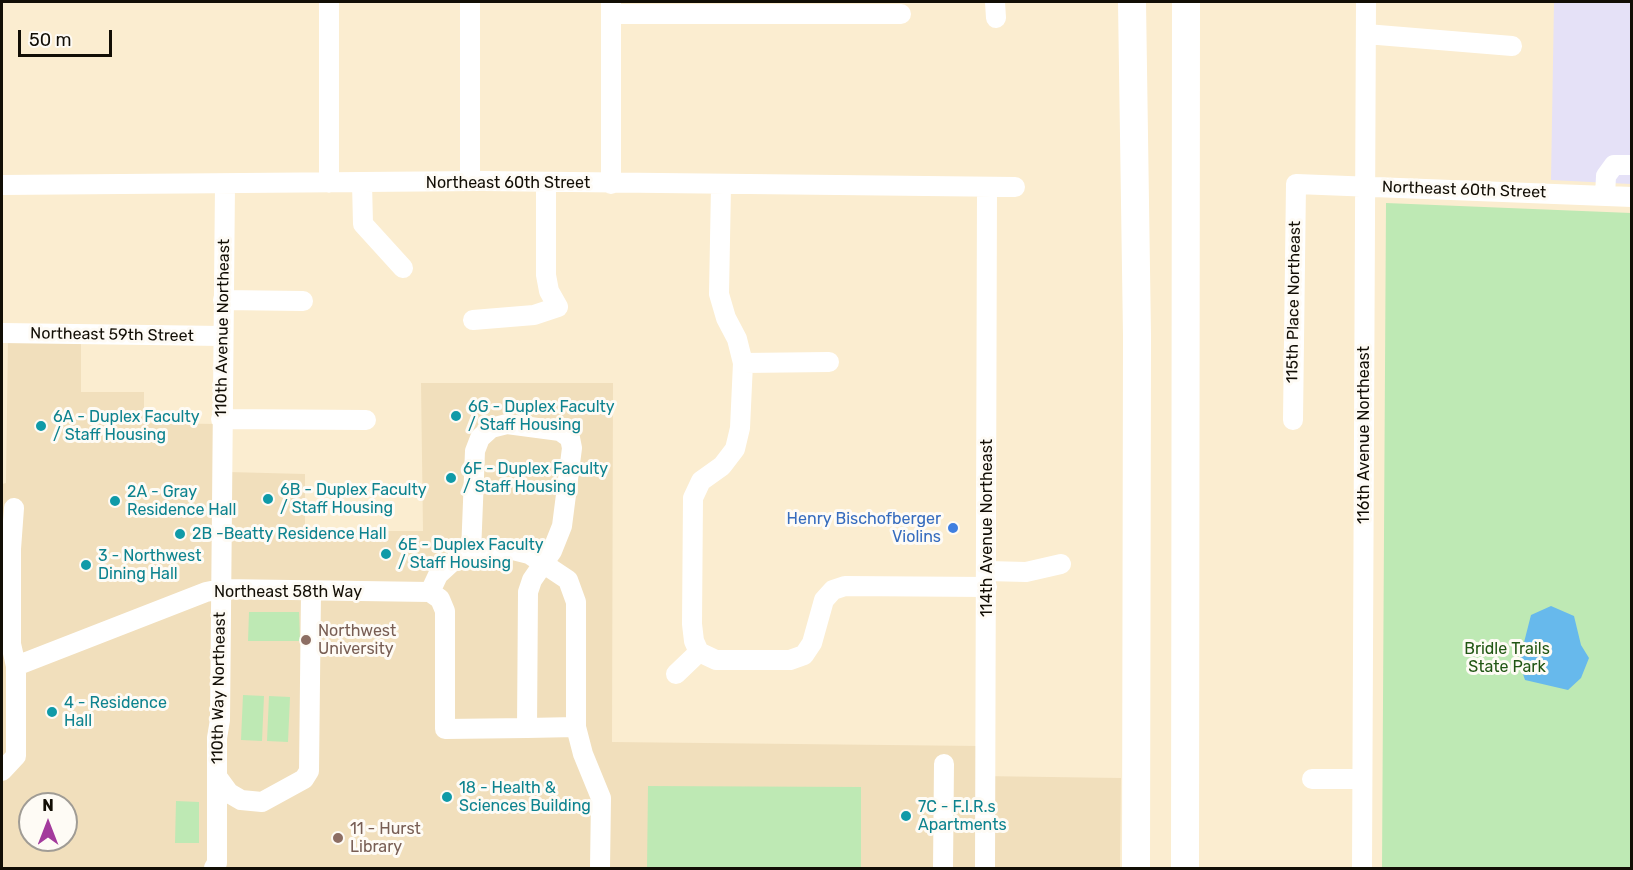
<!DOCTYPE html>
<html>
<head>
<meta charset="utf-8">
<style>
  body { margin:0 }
  #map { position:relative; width:1633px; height:870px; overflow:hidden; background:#fbedd0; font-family:Rubik,sans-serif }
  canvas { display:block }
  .frame { position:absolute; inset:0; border:3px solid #120e05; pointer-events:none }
  .north { position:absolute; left:18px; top:792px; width:60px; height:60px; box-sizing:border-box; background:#fefbf5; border:2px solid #a09c95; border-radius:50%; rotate:0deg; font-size:16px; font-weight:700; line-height:24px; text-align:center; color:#120e05 }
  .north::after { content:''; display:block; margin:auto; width:21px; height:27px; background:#a33a9c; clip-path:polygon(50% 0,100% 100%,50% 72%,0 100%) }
  .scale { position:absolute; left:18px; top:30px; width:94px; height:27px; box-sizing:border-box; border:3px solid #120e05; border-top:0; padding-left:8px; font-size:18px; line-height:21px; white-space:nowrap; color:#120e05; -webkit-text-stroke:4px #fefbf5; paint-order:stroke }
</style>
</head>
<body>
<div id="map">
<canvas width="1633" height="870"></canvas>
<div class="frame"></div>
<div class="north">N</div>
<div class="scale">50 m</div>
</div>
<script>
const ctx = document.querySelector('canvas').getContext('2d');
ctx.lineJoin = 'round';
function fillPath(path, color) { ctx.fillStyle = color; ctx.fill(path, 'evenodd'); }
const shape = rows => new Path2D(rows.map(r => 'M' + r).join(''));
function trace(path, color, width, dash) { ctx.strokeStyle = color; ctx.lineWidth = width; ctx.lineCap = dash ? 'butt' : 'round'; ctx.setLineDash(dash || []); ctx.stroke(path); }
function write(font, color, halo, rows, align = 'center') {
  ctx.font = font + ' Rubik,sans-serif'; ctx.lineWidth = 6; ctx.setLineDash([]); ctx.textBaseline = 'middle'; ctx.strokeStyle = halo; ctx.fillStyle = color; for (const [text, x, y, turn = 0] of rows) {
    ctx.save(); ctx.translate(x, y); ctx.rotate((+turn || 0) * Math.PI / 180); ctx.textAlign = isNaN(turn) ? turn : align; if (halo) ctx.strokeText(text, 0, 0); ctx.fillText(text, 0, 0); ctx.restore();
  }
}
const industrial = shape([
  [1554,2,1631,2,1631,184,1551,180]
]);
const built = shape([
  [8,338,81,339,81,392,144,392,144,423,218,424,228,472,305,474,305,531,423,531,421,383,613,383,612,742,980,746,980,776,1121,778,1120,868,2,868,2,484,6,483],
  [30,804,66,804,66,840,30,840]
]);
const green = shape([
  [1386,203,1631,213,1631,868,1382,868],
  [249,612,299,612,300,641,248,641],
  [243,695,264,696,262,741,241,740],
  [269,696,290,697,288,742,267,741],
  [648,786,861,787,861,868,647,868],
  [176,801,199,802,199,843,175,843]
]);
const water = shape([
  [1551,606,1574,616,1581,645,1589,658,1581,678,1568,690,1525,680,1519,662,1531,615]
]);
const minor = shape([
  [329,2,329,183],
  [470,2,470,181],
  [995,2,996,18],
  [611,3,611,184],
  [611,14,901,14],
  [1366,34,1512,46],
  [362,183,363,224,403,268],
  [2,185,482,181,1015,187],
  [1605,196,1606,176,1614,165,1632,165],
  [223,300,303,301],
  [473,320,534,315,558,307,549,291,546,275,546,182],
  [2,333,222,336],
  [743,363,829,362],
  [221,419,366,420],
  [1293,420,1296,184,1632,197],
  [471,553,505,548,529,554,568,580,576,602,576,727,583,754,601,798,600,868],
  [987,571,1026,572,1061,564],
  [699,652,694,641,692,624,693,498,701,481,722,466,735,449,740,428,743,363,737,339,726,318,719,294,721,186],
  [699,652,716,660,790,660,804,655,812,643,824,600,833,590,845,586,987,587],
  [16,666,206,592,221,589,430,592],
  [676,674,699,652],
  [527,728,528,592,532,580,552,551,562,526,572,448,570,438,560,431,507,424,491,428,480,438,475,451,471,553,451,563,438,575,430,592,440,599,445,611,445,729,527,728,576,727],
  [2,771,16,756,16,666,11,644,11,549,14,508],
  [218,778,229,793,241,800,262,802,304,779,309,771,311,592],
  [1312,779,1362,779],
  [214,868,217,863,217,738,220,720,225,184],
  [943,868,944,764],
  [985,868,987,187],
  [1362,868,1366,2]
]);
const highway = shape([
  [1132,2,1137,336,1136,868],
  [1185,868,1186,2]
]);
const markers = [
  [456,416,6,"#0f9aa8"],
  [41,426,6,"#0f9aa8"],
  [451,478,6,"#0f9aa8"],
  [268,499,6,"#0f9aa8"],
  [115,501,6,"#0f9aa8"],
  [953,528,6,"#3f7fe0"],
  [180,534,6,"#0f9aa8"],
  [386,554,6,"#0f9aa8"],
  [86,565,6,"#0f9aa8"],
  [306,640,6,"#8d6e63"],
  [52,712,6,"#0f9aa8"],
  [447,797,6,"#0f9aa8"],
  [906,816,6,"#0f9aa8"],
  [338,838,6,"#8d6e63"]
];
const streetNames = [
  ["Northeast 60th Street",508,183],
  ["Northeast 60th Street",1464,190,2],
  ["115th Place Northeast",1294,302,-89],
  ["110th Avenue Northeast",223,328,-89],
  ["Northeast 59th Street",112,335,1],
  ["116th Avenue Northeast",1364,435,-90],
  ["114th Avenue Northeast",987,528,-90],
  ["Northeast 58th Way",288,592],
  ["110th Way Northeast",219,688,-89]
];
const cultureNames = [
  ["6G - Duplex Faculty",468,407],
  ["/ Staff Housing",468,425],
  ["6A - Duplex Faculty",53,417],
  ["/ Staff Housing",53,435],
  ["6F - Duplex Faculty",463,469],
  ["/ Staff Housing",463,487],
  ["6B - Duplex Faculty",280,490],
  ["/ Staff Housing",280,508],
  ["2A - Gray",127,492],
  ["Residence Hall",127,510],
  ["2B -Beatty Residence Hall",192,534],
  ["6E - Duplex Faculty",398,545],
  ["/ Staff Housing",398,563],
  ["3 - Northwest",98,556],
  ["Dining Hall",98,574],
  ["4 - Residence",64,703],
  ["Hall",64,721],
  ["18 - Health &",459,788],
  ["Sciences Building",459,806],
  ["7C - F.I.R.s",918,807],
  ["Apartments",918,825]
];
const shopNames = [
  ["Henry Bischofberger",941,519],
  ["Violins",941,537]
];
const educationNames = [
  ["Northwest",318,631],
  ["University",318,649],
  ["11 - Hurst",350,829],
  ["Library",350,847]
];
const parkNames = [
  ["Bridle Trails",1507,649],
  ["State Park",1507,667]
];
fillPath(industrial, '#e5e1f7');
fillPath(built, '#f1dfbc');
fillPath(green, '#bee9b4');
fillPath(water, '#67b9ec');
trace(minor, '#fff', 20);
trace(highway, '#fff', 28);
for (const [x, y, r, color] of markers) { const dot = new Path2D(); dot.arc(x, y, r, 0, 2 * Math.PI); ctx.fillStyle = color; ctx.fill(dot); trace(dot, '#fefbf5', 2); }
write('16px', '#120e05', '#fefbf5', streetNames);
write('16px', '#0d838f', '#fefbf5', cultureNames, 'left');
write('16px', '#366cbe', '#fefbf5', shopNames, 'right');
write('16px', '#785e54', '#fefbf5', educationNames, 'left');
write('16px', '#215614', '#fefbf5', parkNames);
</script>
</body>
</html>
